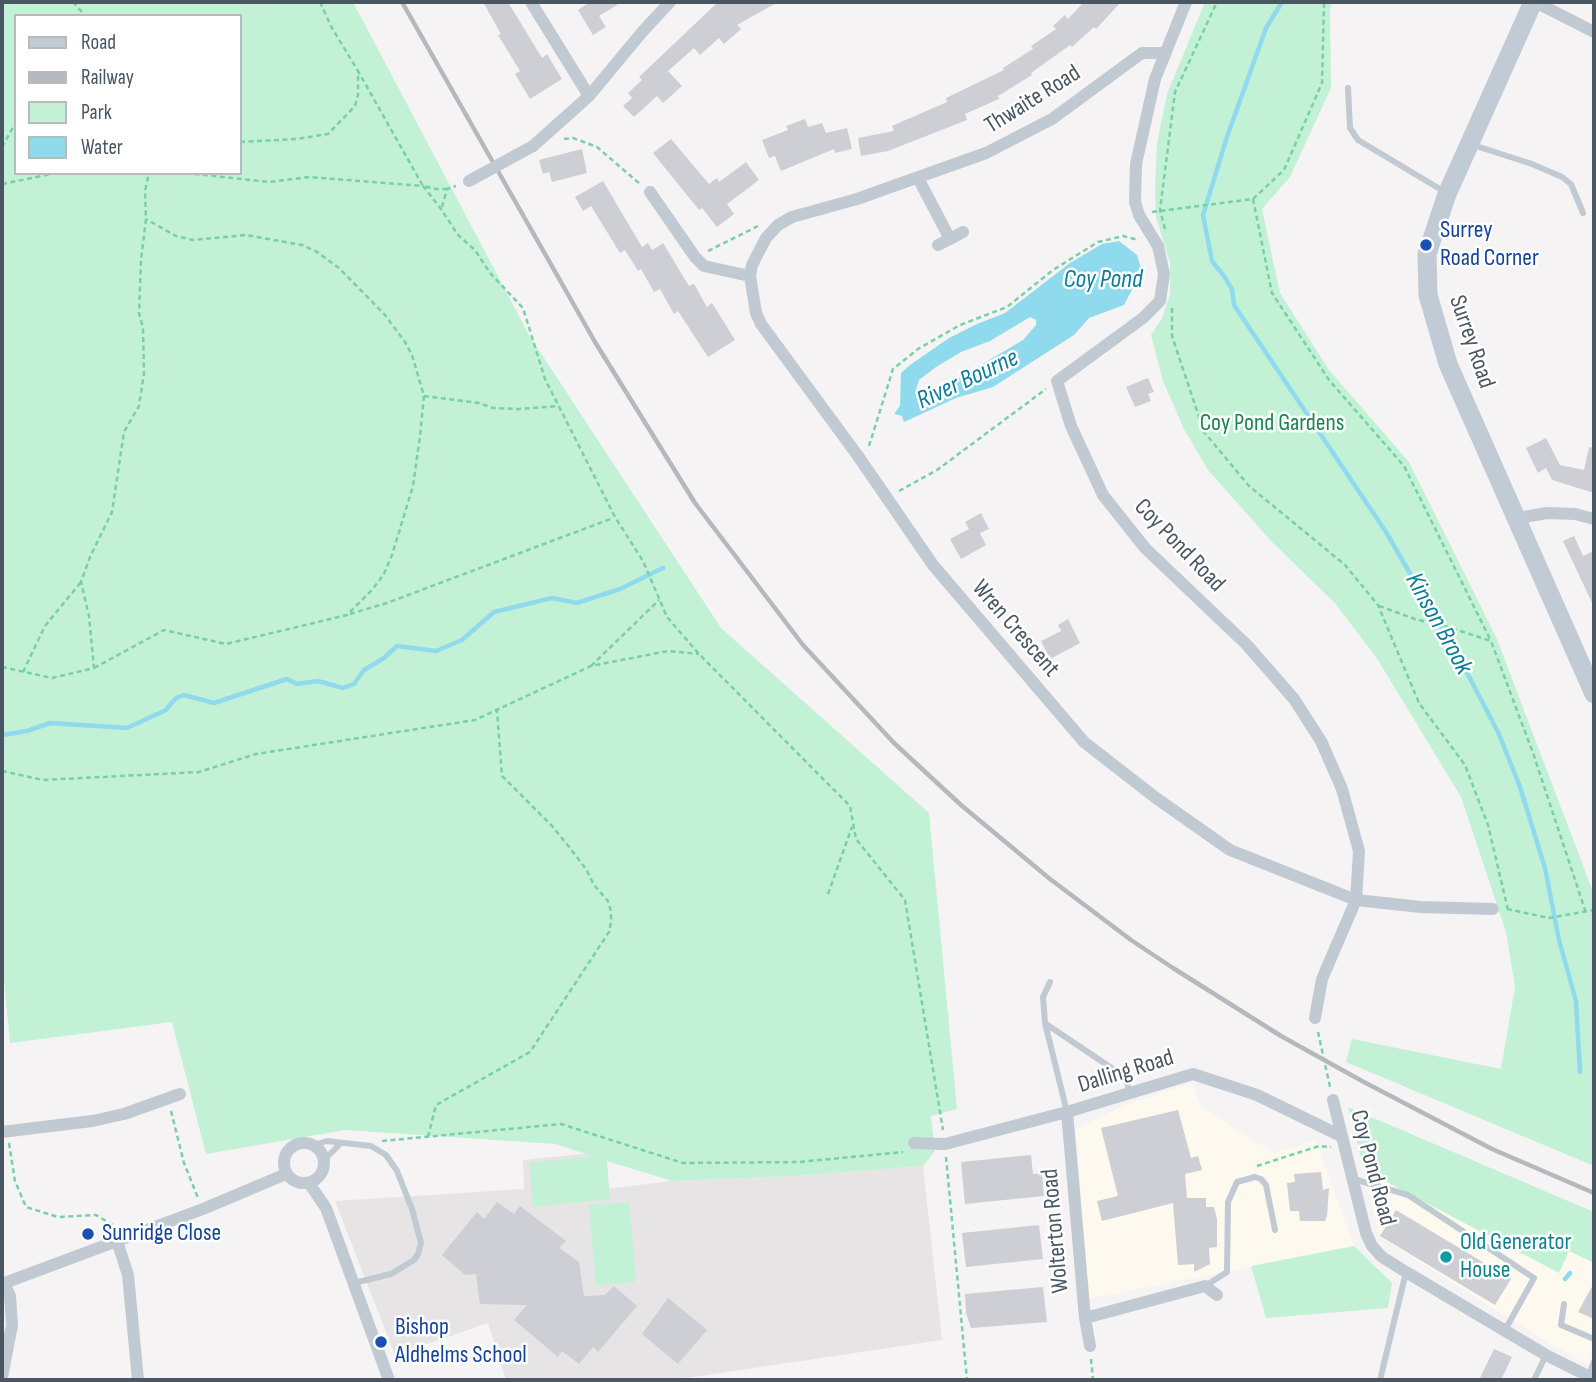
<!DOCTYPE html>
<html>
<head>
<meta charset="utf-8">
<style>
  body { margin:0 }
  #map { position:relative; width:1596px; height:1382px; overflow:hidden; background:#f5f3f3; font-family:"Sofia Sans Condensed",sans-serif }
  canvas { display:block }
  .frame { position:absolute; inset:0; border:4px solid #4a5661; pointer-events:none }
  .legend { position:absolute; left:14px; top:14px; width:228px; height:161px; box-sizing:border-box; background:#fff; border:2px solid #b7bbc0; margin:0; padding:9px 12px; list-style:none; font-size:21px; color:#4a5661 }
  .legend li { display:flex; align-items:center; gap:14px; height:35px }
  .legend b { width:35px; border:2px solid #b7bbc0 }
</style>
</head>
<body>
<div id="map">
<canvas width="1596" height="1382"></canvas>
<div class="frame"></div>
<ul class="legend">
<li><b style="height:9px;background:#c1cbd6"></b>Road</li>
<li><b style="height:9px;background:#b5b8bd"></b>Railway</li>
<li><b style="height:19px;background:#c3f1d5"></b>Park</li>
<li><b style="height:19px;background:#90daee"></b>Water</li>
</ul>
</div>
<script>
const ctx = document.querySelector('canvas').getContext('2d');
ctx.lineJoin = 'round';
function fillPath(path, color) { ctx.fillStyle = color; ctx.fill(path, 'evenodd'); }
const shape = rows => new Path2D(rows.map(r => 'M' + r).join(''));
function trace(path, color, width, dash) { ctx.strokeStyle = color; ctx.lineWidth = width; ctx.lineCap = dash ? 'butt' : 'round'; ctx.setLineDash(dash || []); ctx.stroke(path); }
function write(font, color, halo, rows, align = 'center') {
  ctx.font = font + ' "Sofia Sans Condensed",sans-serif'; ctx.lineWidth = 5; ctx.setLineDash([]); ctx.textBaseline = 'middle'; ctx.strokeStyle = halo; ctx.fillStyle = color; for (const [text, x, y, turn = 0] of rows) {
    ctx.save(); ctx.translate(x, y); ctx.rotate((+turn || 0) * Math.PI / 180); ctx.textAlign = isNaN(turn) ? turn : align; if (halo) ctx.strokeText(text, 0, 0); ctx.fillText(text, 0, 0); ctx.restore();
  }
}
const commercial = shape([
  [1192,1083,1202,1108,1274,1153,1316,1140,1354,1246,1089,1299,1076,1129,1127,1104],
  [1348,1107,1594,1212,1594,1368,1542,1339,1380,1237]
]);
const education = shape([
  [602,1152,607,1189,672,1181,795,1176,923,1166,942,1340,673,1380,506,1380,488,1323,395,1355,335,1201,524,1189,523,1160]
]);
const green = shape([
  [2,2,353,2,529,335,721,628,929,813,957,1109,931,1116,935,1151,923,1166,795,1176,672,1181,607,1161,610,1199,533,1207,529,1163,592,1156,555,1144,345,1130,206,1154,172,1022,10,1043,2,960],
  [16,16,240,16,240,173,16,173],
  [1205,2,1332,2,1330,10,1331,88,1290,177,1262,209,1280,293,1329,370,1409,462,1497,639,1592,889,1594,895,1594,1166,1346,1062,1352,1039,1501,1069,1515,987,1506,932,1461,797,1378,660,1335,603,1272,542,1208,470,1184,429,1163,381,1151,335,1162,318,1170,294,1170,263,1156,217,1155,192,1157,143,1167,94],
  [1348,1107,1594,1212,1594,1263,1569,1251,1559,1273,1364,1170],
  [629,1202,636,1282,596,1285,589,1205],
  [1354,1246,1392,1283,1388,1308,1266,1318,1251,1266]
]);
const water = shape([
  [1119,241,1137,255,1142,271,1124,305,1089,318,1074,335,993,387,956,398,904,422,902,416,894,414,900,406,901,373,910,365,949,338,977,324,1005,313,1070,263,1102,244],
  [1030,317,1036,320,1036,325,1023,340,937,391,921,394,916,390,919,380,936,367,961,352,990,341]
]);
const stream = shape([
  [1282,2,1266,28,1227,137,1203,215,1212,261,1224,276,1232,289,1234,305,1386,532,1464,667,1499,734,1520,787,1545,868,1559,940,1576,1001,1580,1072],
  [2,735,27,731,50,723,127,728,166,710,176,698,184,695,214,703,287,679,297,684,318,681,343,688,354,684,364,670,384,658,397,646,436,651,462,640,494,612,552,598,577,603,620,589,663,568],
  [1565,1279,1570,1273]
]);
const building = shape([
  [483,2,508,2,542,58,547,54,562,79,530,99,515,74,520,71,498,35,501,34],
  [590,2,622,2,599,16,606,27,593,35,578,10],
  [718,2,778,2,737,25,741,29,724,44,719,38,700,55,694,48,668,71,682,86,663,103,657,96,634,117,623,106,632,98,628,93,642,80,639,77],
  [1084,2,1121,2,1096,29,1094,27,1072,47,1070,45,1031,73,1032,75,998,96,999,99,965,114,967,120,888,151,861,156,858,138,894,131,892,126,947,102,946,98,1004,70,1003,68,1033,49,1031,46,1056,29,1053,26,1065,15,1068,19],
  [805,119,808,127,822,123,826,133,847,128,852,149,835,153,834,149,781,171,775,156,769,158,762,140,788,130,786,126],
  [671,139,709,184,717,178,719,182,746,162,759,180,727,204,734,214,717,227,702,208,699,210,653,153],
  [582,149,587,173,552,182,549,172,543,174,539,160],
  [603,181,642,247,648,243,652,250,663,243,689,286,694,284,707,307,712,303,735,340,708,357,678,311,674,314,660,289,654,292,641,269,638,271,625,250,620,253,591,206,583,211,575,197],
  [1148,378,1154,392,1148,394,1151,401,1135,407,1126,387],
  [1546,438,1560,465,1584,470,1589,447,1594,448,1594,493,1552,480,1546,468,1538,473,1526,448],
  [981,513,989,529,980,533,986,545,961,559,950,539,969,529,965,522],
  [1574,536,1583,556,1594,551,1594,607,1563,541],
  [1068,619,1080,643,1050,659,1041,641,1061,631,1058,625],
  [1178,1110,1191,1158,1198,1156,1202,1170,1185,1174,1187,1198,1206,1198,1206,1207,1214,1207,1217,1219,1217,1247,1209,1248,1210,1264,1194,1272,1194,1264,1178,1265,1173,1203,1102,1221,1097,1201,1118,1196,1101,1128],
  [1031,1155,1033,1174,1042,1173,1044,1196,965,1204,961,1162],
  [1321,1172,1323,1190,1329,1188,1327,1216,1325,1221,1300,1221,1299,1211,1290,1211,1287,1183,1295,1182,1294,1174],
  [497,1202,514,1214,520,1206,566,1241,559,1248,579,1262,584,1296,605,1295,614,1286,637,1306,598,1352,593,1347,579,1364,562,1351,558,1357,514,1320,527,1305,480,1304,476,1274,465,1275,442,1255,477,1212,484,1219],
  [1396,1210,1511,1279,1495,1305,1380,1236],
  [1039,1225,1043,1259,966,1267,962,1233],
  [1594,1283,1594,1319,1578,1312],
  [1043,1287,1047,1322,971,1328,966,1313,965,1294],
  [668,1298,707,1330,678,1364,642,1334],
  [1494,1349,1512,1357,1501,1380,1479,1380]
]);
const path = shape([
  [73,2,83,13,83,16],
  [320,2,332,28,358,71],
  [564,139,573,138,597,147,640,184],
  [240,142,296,139,328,134,355,106,358,95,358,71,423,186,436,189,447,189],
  [2,147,16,122],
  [186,173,269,182,309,177,423,186,441,209,458,235,475,250,490,273,523,308,545,379,615,517,643,561,667,617,699,654,850,806,856,839,905,900,943,1130],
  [2,184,56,173],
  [1253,199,1272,293,1329,380,1404,466,1491,641],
  [442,207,447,189,456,186],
  [1152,212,1253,199,1284,170,1322,83,1324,2],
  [1165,229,1160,210,1175,92,1217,2],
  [708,251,758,226],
  [1172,308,1172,336,1204,432,1249,486,1345,565,1378,605,1419,703,1465,765,1488,825,1508,910],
  [424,396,479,403,493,408,519,409,559,406],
  [869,446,893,369,918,349,960,325,1007,307,1053,270,1098,242,1123,236,1138,240],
  [899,491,937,470,1046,389],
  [1379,606,1415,619,1448,627,1491,641,1533,753,1586,913],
  [350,614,387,603,613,518],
  [591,666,659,600],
  [2,667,52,678,94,668,89,616,81,582,90,557,112,512,124,432,139,406,144,373,143,328,139,313,141,260,146,219,145,191,149,173],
  [94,668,164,630,226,644,347,615,372,590,384,574,392,555,413,486,420,436,424,396,412,355,405,342,385,315,339,268,317,252,302,245,246,235,193,240,176,236,146,219],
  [23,672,45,626,81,582],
  [2,771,43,780,199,772,256,754,475,720,591,666,668,651,699,654],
  [828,894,852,827],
  [1507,909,1549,918,1594,910],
  [1318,1032,1330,1087],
  [171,1111,184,1163,198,1198],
  [428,1137,436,1105,530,1052,609,932,611,922,611,911,608,901,594,885,586,869,570,848,552,826,502,776,497,711],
  [382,1141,561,1124,683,1163,799,1162,903,1152],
  [9,1143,15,1181,26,1207,58,1217,96,1215,116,1227],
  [946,1157,967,1380],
  [1257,1166,1319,1146,1331,1147],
  [1091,1359,1093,1380]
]);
const lane = shape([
  [1348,88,1350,128,1358,140,1445,192],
  [1473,145,1532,164,1562,177,1571,184,1583,213],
  [1050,982,1043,997,1045,1023,1067,1112],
  [1046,1024,1125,1077,1130,1092],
  [314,1145,327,1141,371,1146,386,1155,397,1171,412,1209,421,1243,418,1254,414,1260,391,1274,354,1283],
  [324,1160,340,1144],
  [1354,1179,1408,1195,1534,1278,1505,1330],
  [1205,1286,1227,1272,1228,1202,1237,1182,1255,1177,1261,1179,1266,1185,1275,1230],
  [1564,1304,1561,1325,1594,1339],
  [1589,1376,1594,1361],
  [1380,1380,1406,1272],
  [1534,1380,1546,1355]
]);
const street = shape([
  [531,2,589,96],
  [1186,2,1155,79,1136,164,1135,202,1139,215,1158,246,1164,274,1160,301,1143,318,1057,381,1071,426,1103,495,1145,548,1247,645,1294,699,1321,741,1342,789,1359,851,1356,900,1322,979,1315,1018],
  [1535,2,1594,32],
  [1164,53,1142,53,1052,119,986,153,857,199,792,217,778,225,766,238,752,265,750,276,756,313,761,324,858,456,933,565,1084,742,1156,798,1230,850,1356,900,1421,907,1493,909],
  [533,146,589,96,643,31,670,2],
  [918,178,950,239,938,245],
  [650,192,695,257,704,266,750,276],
  [950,239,963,232],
  [1518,518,1547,513,1575,514,1594,519],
  [1333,1100,1366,1233,1372,1246,1382,1257,1406,1272,1546,1355,1594,1379],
  [1067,1112,1085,1318,1090,1346],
  [2,1132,92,1121,124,1114,180,1094],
  '284 1163a20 20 0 1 1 40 0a20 20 0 1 1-40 0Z',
  [914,1143,945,1144,1067,1112,1193,1074,1257,1095,1341,1136],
  [309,1183,326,1208,389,1380],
  [117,1241,128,1275,138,1380],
  [2,1284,203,1209,286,1174],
  [1085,1318,1205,1286,1217,1295],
  [2,1377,12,1325,10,1296,4,1283]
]);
const secondary = shape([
  [1533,2,1447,194,1427,254,1428,295,1448,364,1594,694]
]);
const rail = shape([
  [402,2,595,342,695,503,803,645,894,743,961,805,1050,879,1131,940,1173,968,1281,1036,1362,1081,1492,1149,1594,1193]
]);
const streetBridge = shape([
  [469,181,533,146]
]);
const markers = [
  [1426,245,7,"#1a4fb4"],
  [88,1234,7,"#1a4fb4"],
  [1446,1257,7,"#0f9aa8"],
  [381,1342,7,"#1a4fb4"]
];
const streetNames = [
  ["Thwaite Road",1033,100,-32],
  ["Surrey Road",1471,342,71],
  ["Coy Pond Road",1179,546,46],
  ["Wren Crescent",1015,629,49],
  ["Dalling Road",1126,1072,-17],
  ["Coy Pond Road",1372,1168,75],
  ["Wolterton Road",1056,1231,-95]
];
const transitNames = [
  ["Surrey",1440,231],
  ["Road Corner",1440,259],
  ["Sunridge Close",102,1234],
  ["Bishop",395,1328],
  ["Aldhelms School",395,1356]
];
const parkNames = [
  ["Coy Pond Gardens",1272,424]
];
const cultureNames = [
  ["Old Generator",1460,1243],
  ["House",1460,1271]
];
const waterNames = [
  ["Coy Pond",1103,280],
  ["River Bourne",968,380,-25],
  ["Kinson Brook",1438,624,61]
];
fillPath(commercial, '#fdf9ef');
fillPath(education, '#e6e4e5');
fillPath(green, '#c3f1d5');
fillPath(water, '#90daee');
trace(stream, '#90daee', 4.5);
fillPath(building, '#cdcfd5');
trace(path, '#7ad0a6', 2.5, [5, 3.5]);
trace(lane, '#c1cad2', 6);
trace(street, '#c1cad2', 12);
trace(secondary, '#c1cbd6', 19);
trace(rail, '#b5b8bd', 4.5);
trace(streetBridge, '#c1cad2', 12);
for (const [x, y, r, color] of markers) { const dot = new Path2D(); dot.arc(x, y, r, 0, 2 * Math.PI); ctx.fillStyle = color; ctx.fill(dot); trace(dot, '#fff', 2.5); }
write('24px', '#4a5661', '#fff', streetNames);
write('24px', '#164399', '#fff', transitNames, 'left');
write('24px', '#17864f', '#fff', parkNames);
write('24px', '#0d838f', '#fff', cultureNames, 'left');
write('italic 26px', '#0c7c9b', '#fff', waterNames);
</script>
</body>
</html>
